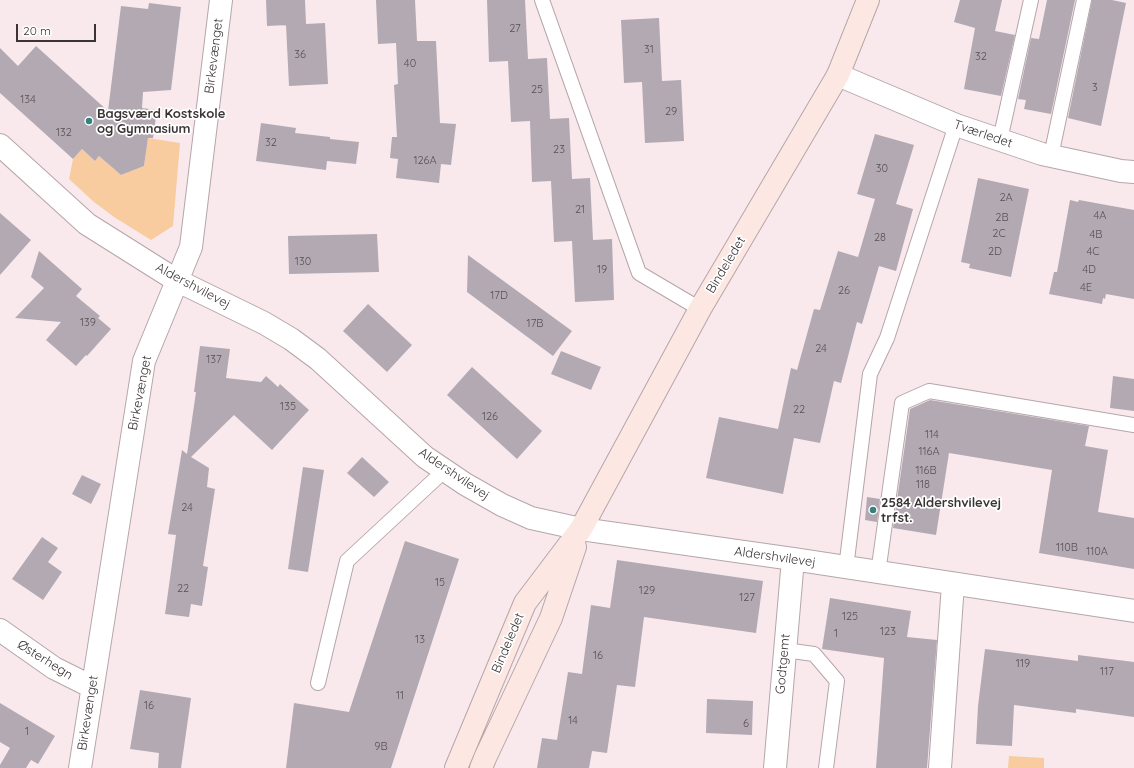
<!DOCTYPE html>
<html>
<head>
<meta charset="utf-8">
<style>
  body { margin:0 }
  #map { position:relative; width:1134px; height:768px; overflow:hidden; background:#f9e9ed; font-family:Quicksand,sans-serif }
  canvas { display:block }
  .scale { position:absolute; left:16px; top:24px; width:80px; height:18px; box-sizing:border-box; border:2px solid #3a3435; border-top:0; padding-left:5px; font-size:12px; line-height:14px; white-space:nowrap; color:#3a3435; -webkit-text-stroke:3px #fff; paint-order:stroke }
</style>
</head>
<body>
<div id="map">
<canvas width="1134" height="768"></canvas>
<div class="scale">20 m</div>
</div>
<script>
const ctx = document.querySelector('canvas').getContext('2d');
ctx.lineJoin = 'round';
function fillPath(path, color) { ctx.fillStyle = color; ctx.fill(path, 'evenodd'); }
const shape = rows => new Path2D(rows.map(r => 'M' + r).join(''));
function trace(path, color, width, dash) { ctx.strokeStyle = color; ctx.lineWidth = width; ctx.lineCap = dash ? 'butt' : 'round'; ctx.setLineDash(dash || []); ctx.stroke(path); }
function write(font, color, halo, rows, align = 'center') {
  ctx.font = font + ' Quicksand,sans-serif'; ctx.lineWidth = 3.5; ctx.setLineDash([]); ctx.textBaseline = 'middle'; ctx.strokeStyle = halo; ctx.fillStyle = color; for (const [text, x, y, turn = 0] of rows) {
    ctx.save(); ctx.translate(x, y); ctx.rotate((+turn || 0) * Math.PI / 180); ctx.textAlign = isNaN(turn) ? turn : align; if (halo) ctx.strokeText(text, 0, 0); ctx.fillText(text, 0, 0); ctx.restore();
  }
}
const green = shape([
  [148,138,180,143,173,226,151,240,114,217,94,202,69,179,73,159,82,149,95,161,99,156,121,175,144,166],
  [1009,756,1044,758,1044,768,1008,768]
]);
const building = shape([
  [266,0,305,0,306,24,267,26],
  [376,0,415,0,417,41,436,41,440,123,456,124,451,165,441,164,439,183,396,178,398,159,390,158,392,137,397,137,394,85,398,84,396,43,378,44],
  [487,0,525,0,528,59,547,58,550,119,569,118,572,179,590,178,593,240,612,239,614,300,575,302,572,241,554,242,551,181,532,182,530,121,511,122,508,61,489,62],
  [960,0,1002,0,995,31,1015,35,1001,96,964,89,975,28,954,22],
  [1047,0,1075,0,1051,114,1024,109,1026,100,1018,99,1031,38,1039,39],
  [1092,0,1112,0,1126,3,1101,126,1068,118],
  [149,3,181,7,171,90,143,92,142,108,157,110,153,138,148,138,144,166,121,175,99,156,95,161,82,149,73,159,0,93,0,48,18,66,36,46,108,111,121,6,148,9],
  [659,18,662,81,681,80,684,141,645,143,642,82,624,83,621,20],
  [325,23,328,84,289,86,286,25],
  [261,123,296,128,295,133,330,137,330,139,359,142,356,164,327,161,326,170,256,161],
  [875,134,914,145,896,204,913,209,896,271,879,266,862,324,857,322,841,383,834,381,820,443,794,438,783,494,706,478,719,417,778,429,791,368,797,370,814,309,820,310,838,251,858,257,875,199,857,194],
  [978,178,1029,189,1011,277,969,268,970,264,961,262],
  [1070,200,1078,202,1079,200,1134,210,1134,299,1106,294,1105,299,1103,298,1102,304,1049,294,1054,272,1057,272],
  [0,213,31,240,0,275],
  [377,234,379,272,289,274,288,236],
  [39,251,82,289,76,296,100,316,98,318,111,329,87,356,86,355,76,366,46,340,61,322,15,318,44,288,31,277],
  [468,255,572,331,553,356,467,292],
  [368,304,412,345,387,372,343,331],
  [200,346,230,349,226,378,261,382,266,376,278,387,280,384,309,410,272,450,234,415,191,457,209,468,207,487,215,489,203,566,208,567,202,606,191,604,189,617,165,614,176,535,168,534,182,450,187,454,196,392,194,392],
  [561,351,601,367,591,390,551,374],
  [472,367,542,431,517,459,447,395],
  [1113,376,1134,379,1134,411,1110,408],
  [930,400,1089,426,1085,446,1108,450,1098,512,1134,518,1134,569,1039,553,1052,470,949,453,936,535,893,528,910,409],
  [362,457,389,482,374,497,347,473],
  [303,467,324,470,308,572,288,569],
  [82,475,101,484,91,504,72,494],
  [867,497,880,499,877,522,865,520],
  [42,537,58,548,48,562,62,572,43,600,12,579],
  [405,541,459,559,391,768,286,768,294,703,349,712],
  [617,560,763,581,756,633,644,617,635,687,617,685,607,753,592,751,589,768,537,768,542,738,557,740,568,672,582,674,591,605,610,608],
  [830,598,911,611,907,637,937,640,927,768,876,768,884,658,822,649],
  [985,649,1078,661,1078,655,1134,662,1134,717,1076,709,1076,713,1014,705,1012,746,976,744,978,706],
  [140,690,191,698,181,768,158,768,159,753,130,749],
  [707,699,753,701,752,735,706,733],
  [0,703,55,736,38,764,31,760,26,768,0,768,0,765,10,748,0,742]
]);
const lane = shape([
  [542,0,639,273,700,309],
  [1000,140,1031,0],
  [1051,156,1084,0],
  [846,568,870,374,887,338,956,125],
  [878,573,902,403,929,391,1134,425],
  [785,650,814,654,837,681,826,768],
  [318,683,347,561,445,470]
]);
const street = shape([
  [838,75,956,125,1042,154,1121,171,1134,172],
  [0,145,87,224,176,280,264,323,291,339,318,359,425,457,465,484,502,505,531,518,581,529,793,559,1134,611],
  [0,630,54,668,92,687],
  [80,768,144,361,191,247,221,0],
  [775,768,793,559],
  [940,768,953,584]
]);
const secondary = shape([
  [456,768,525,603,581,529,700,309,838,75,868,0],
  [481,768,485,758,551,618,575,547]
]);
const markers = [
  [89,121,4,"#39817c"],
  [873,510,4,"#39817c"]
];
const numberNames = [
  ["27",515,29],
  ["31",649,50],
  ["36",300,55],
  ["32",981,57],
  ["40",410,64],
  ["3",1095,88],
  ["25",537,90],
  ["134",28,100],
  ["29",671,112],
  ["132",64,133],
  ["32",271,143],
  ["23",559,150],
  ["126A",425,161],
  ["30",882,169],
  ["2A",1006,198],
  ["21",580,210],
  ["4A",1100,216],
  ["2B",1002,218],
  ["2C",999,234],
  ["4B",1096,235],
  ["28",880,238],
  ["2D",995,252],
  ["4C",1093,252],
  ["130",303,262],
  ["19",602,270],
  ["4D",1089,270],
  ["4E",1086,288],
  ["26",844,291],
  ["17D",499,296],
  ["139",88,323],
  ["17B",535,324],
  ["24",821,349],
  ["137",214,360],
  ["135",288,407],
  ["22",799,410],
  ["126",490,417],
  ["114",932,435],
  ["116A",929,452],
  ["116B",926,471],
  ["118",923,485],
  ["24",187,508],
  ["110B",1067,548],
  ["110A",1097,552],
  ["15",440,583],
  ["22",183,589],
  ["129",647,591],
  ["127",747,598],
  ["125",850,617],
  ["123",888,632],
  ["1",836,634],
  ["13",420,640],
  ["16",598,656],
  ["119",1023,664],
  ["117",1107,672],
  ["11",400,696],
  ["16",149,706],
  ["14",573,721],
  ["6",746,724],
  ["1",27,732],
  ["9B",381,747]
];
const streetNames = [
  ["Birkevænget",214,56,-83],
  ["Tværledet",983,134,19],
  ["Bindeledet",726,265,-59],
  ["Aldershvilevej",193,286,28],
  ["Birkevænget",140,393,-79],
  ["Aldershvilevej",454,474,34],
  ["Aldershvilevej",775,557,8],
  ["Bindeledet",508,643,-67],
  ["Østerhegn",45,660,32],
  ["Godtgemt",783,664,-85],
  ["Birkevænget",88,713,-81]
];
const poiNames = [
  ["Bagsværd Kostskole",97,114],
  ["og Gymnasium",97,129],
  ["2584 Aldershvilevej",881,503],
  ["trfst.",881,518]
];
fillPath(green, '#f8cc9e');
fillPath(building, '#b3a9b3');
trace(lane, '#b5a6aa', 16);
trace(street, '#b5a6aa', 24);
trace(secondary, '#b5a6aa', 24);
trace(lane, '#fff', 14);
trace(street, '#fff', 22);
trace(secondary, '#fde7e2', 22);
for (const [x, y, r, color] of markers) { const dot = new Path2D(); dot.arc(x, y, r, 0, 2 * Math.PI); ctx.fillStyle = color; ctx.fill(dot); trace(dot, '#fff', 1.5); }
write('11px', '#585154', null, numberNames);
write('13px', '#3a3435', '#fff', streetNames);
write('bold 13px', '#3a3435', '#fff', poiNames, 'left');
</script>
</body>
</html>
